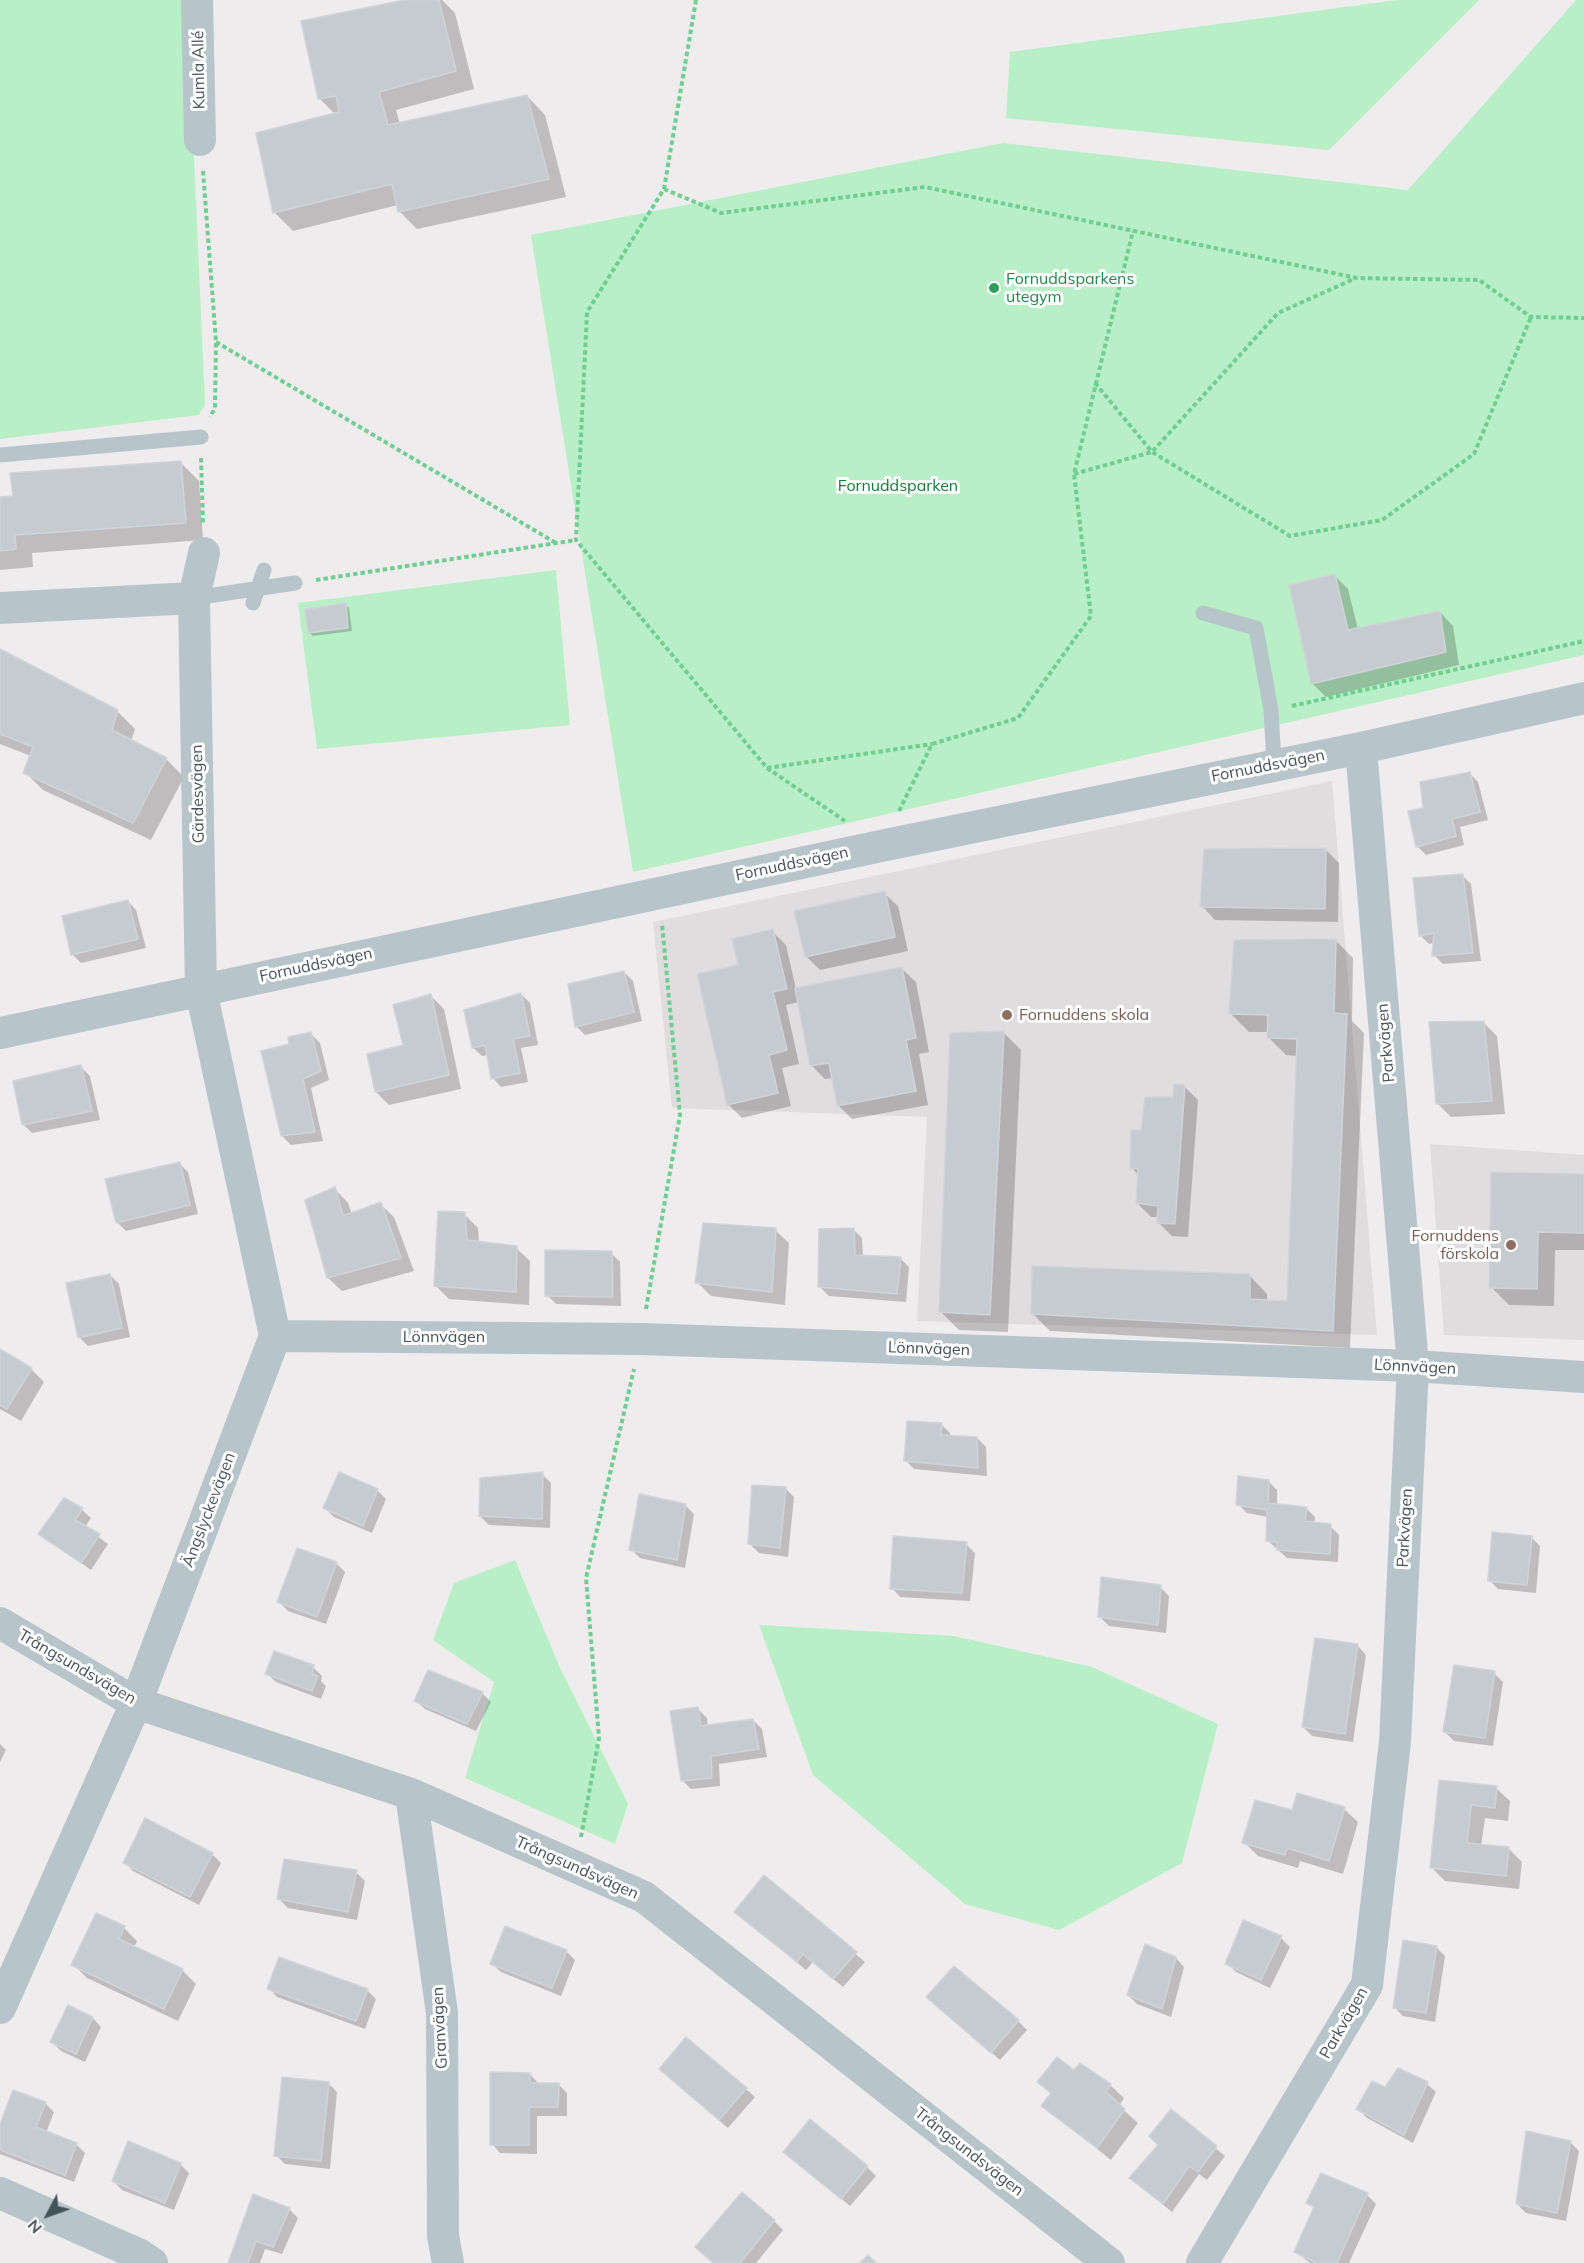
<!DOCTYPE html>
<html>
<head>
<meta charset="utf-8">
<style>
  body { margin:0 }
  #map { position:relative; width:1584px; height:2263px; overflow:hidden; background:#efeced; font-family:Mulish,sans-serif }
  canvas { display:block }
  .north { position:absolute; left:18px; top:2185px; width:60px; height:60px; -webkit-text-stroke:4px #fff; paint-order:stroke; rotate:229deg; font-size:16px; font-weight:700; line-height:24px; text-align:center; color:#45535a }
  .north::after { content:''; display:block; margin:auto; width:21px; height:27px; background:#45535a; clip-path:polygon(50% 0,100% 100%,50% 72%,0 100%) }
</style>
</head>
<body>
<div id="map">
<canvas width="1584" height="2263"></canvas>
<div class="north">N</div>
</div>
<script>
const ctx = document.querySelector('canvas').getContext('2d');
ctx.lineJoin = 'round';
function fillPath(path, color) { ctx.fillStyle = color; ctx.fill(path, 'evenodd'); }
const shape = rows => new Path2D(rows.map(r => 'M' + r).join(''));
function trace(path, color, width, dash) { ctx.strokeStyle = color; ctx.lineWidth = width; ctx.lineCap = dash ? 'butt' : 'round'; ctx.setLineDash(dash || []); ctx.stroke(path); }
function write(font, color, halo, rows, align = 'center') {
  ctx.font = font + ' Mulish,sans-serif'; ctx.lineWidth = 6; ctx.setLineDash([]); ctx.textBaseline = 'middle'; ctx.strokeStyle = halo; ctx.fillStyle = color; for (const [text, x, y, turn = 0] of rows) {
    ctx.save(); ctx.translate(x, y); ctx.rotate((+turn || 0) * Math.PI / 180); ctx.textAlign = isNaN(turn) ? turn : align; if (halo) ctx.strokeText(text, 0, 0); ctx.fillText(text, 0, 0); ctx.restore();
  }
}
const education = shape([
  [1332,781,1377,1335,917,1321,927,1117,672,1108,653,922],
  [1430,1144,1584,1155,1584,1340,1444,1335]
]);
const green = shape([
  [0,0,187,0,205,404,199,415,0,439],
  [1397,0,1479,0,1329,150,1006,118,1010,52],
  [1576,0,1584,0,1584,655,633,872,531,235,1003,143,1408,190],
  [556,570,570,725,317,749,298,603],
  [515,1560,560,1668,628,1804,615,1844,465,1778,494,1682,433,1640,454,1583],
  [759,1625,954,1636,1092,1667,1218,1724,1182,1863,1059,1930,965,1904,813,1775]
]);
const shadow = shape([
  [412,0,442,0,455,13,474,89,396,110,400,124,527,96,545,115,566,197,417,229,399,211,398,205,293,231,275,213,336,115,319,98],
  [181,463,199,481,203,540,32,553,33,567,0,570,0,499],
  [1335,576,1348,589,1358,629,1440,612,1453,626,1459,665,1326,697,1312,683],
  [345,604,349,608,352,631,313,636,309,632],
  [0,651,117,711,135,729,131,741,166,759,184,777,151,840,43,790,25,772,31,756,0,744],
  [1469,773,1478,782,1488,820,1460,827,1464,845,1426,855,1417,846,1424,809],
  [1326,850,1339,863,1338,922,1215,920,1202,906],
  [1462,875,1471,884,1481,961,1443,964,1434,955,1435,943,1429,944,1420,935],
  [884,893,898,906,908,951,820,970,806,956],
  [128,901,136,910,146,948,81,963,72,954],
  [772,931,786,945,796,989,902,969,916,982,929,1052,919,1054,928,1105,852,1119,838,1105,833,1078,825,1079,812,1066,799,1002,786,1005,799,1064,782,1068,791,1106,742,1118,728,1104,739,966],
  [1335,940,1353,958,1352,1021,1364,1033,1350,1348,1050,1331,1032,1313,1249,1275,1267,1294,1267,1301,1288,1303,1297,1056,1286,1055,1268,1037,1269,1032,1249,1032,1231,1014],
  [624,972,633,981,642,1021,585,1035,576,1026],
  [521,994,530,1003,538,1045,521,1048,528,1082,501,1087,493,1078,489,1055,482,1056,473,1048],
  [431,996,444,1009,461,1089,389,1105,376,1092,404,1047],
  [1483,1022,1497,1036,1505,1114,1451,1117,1437,1103],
  [1003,1032,1021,1050,1008,1332,959,1330,941,1312],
  [311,1034,320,1043,329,1080,311,1088,323,1141,291,1145,282,1136],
  [81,1067,90,1076,100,1120,32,1133,24,1125],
  [1184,1086,1198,1100,1188,1237,1172,1236,1158,1222,1159,1217,1151,1217,1137,1203,1139,1176,1131,1167,1142,1132],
  [179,1163,188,1172,198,1214,126,1231,117,1222],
  [1584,1175,1584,1250,1555,1250,1554,1306,1509,1305,1491,1287],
  [335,1189,348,1203,352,1214,380,1204,394,1217,414,1271,342,1291,328,1278,306,1201],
  [464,1214,478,1228,479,1243,516,1248,530,1261,529,1305,449,1299,436,1286],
  [853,1229,862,1238,863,1257,900,1258,909,1267,906,1302,829,1296,820,1287],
  [775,1230,789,1243,785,1305,711,1296,697,1282],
  [611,1253,620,1262,621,1306,556,1304,547,1295],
  [110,1275,119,1284,130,1337,88,1346,79,1337],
  [0,1351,31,1369,44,1382,21,1421,0,1409],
  [941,1424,950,1433,950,1437,977,1438,986,1447,987,1476,914,1469,905,1460],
  [542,1474,551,1483,550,1528,489,1525,480,1516],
  [1268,1481,1277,1490,1277,1505,1306,1508,1315,1517,1314,1524,1330,1526,1339,1535,1338,1562,1287,1558,1267,1540,1268,1517,1247,1513,1238,1504],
  [785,1488,794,1497,788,1557,759,1553,750,1544],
  [377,1490,386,1499,372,1533,334,1517,325,1508],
  [64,1500,82,1510,91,1518,85,1527,108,1544,91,1570,40,1534],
  [685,1505,694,1514,685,1568,640,1558,631,1549],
  [1531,1537,1540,1546,1536,1593,1498,1589,1489,1580],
  [966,1544,975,1553,970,1601,900,1597,892,1588],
  [336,1563,345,1572,326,1624,288,1611,279,1602],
  [1160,1587,1169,1596,1166,1633,1109,1626,1100,1617],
  [1358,1646,1366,1655,1353,1742,1312,1736,1303,1727],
  [313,1667,322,1676,321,1681,326,1686,321,1699,276,1682,267,1674],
  [1494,1673,1503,1682,1493,1746,1454,1741,1445,1732],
  [482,1693,491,1702,476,1731,425,1709,416,1701],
  [698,1709,707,1718,708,1727,753,1720,762,1729,767,1757,719,1764,720,1786,691,1789,682,1780],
  [0,1744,6,1750,0,1762],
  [1440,1781,1496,1788,1510,1801,1508,1821,1485,1818,1481,1846,1509,1849,1522,1862,1519,1889,1445,1881,1431,1867],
  [1344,1809,1358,1822,1343,1874,1300,1861,1298,1868,1258,1856,1244,1842,1293,1812],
  [212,1854,221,1863,199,1905,133,1871,125,1863],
  [356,1872,365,1881,357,1920,288,1908,279,1899],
  [764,1878,865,1962,843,1987,813,1962,806,1970,736,1912],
  [124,1928,137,1941,134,1948,182,1970,196,1984,178,2021,87,1978,73,1964],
  [1281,1938,1290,1947,1270,1988,1236,1972,1227,1963],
  [1436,1947,1445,1956,1435,2022,1403,2016,1394,2007],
  [566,1951,575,1960,561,1996,501,1972,492,1964],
  [1176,1958,1184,1967,1171,2017,1137,2004,1128,1995],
  [269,1988,367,1990,376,1999,365,2029,277,1997],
  [936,2005,1018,2021,1027,2030,1000,2060],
  [93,2018,101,2027,85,2062,61,2051,52,2042],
  [1074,2072,1110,2085,1124,2098,1119,2106,1138,2123,1111,2160,1043,2106,1052,2095,1039,2082],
  [530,2074,538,2083,558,2084,567,2093,567,2116,537,2116,537,2154,500,2153,492,2144],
  [670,2078,746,2089,755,2097,728,2128],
  [328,2083,337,2092,330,2169,285,2164,276,2155],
  [1427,2084,1436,2092,1413,2143,1367,2118,1358,2109,1386,2089],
  [45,2103,54,2112,46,2133,76,2144,85,2153,74,2182,0,2154,0,2128],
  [1171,2111,1225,2156,1207,2180,1199,2174,1172,2212,1131,2178,1160,2145],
  [1570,2142,1579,2151,1566,2221,1526,2213,1517,2204],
  [794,2160,867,2167,876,2176,850,2206],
  [180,2164,189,2173,174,2210,122,2190,113,2181],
  [1367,2195,1376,2204,1349,2263,1310,2263,1296,2252,1315,2209,1308,2202],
  [289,2209,298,2218,282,2254,265,2249,260,2263,230,2263],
  [774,2221,783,2230,756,2263,714,2263]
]);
const building = shape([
  [404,0,439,0,456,71,379,92,388,125,527,95,549,179,398,212,392,184,273,213,256,133,339,112,336,96,318,99,301,21,404,0],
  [181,461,186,523,15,535,16,549,0,551,0,497,13,496,10,473,181,461],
  [1335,574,1348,630,1440,611,1446,652,1311,684,1289,585,1335,574],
  [346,603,348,628,308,633,305,609,346,603],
  [0,649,118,710,112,730,167,758,133,823,23,773,33,747,0,734,0,649],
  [1470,772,1480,812,1452,819,1456,836,1416,847,1408,811,1423,808,1420,782,1470,772],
  [1326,848,1325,909,1200,907,1204,849,1326,848],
  [1463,874,1473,953,1432,956,1434,933,1419,936,1413,878,1463,874],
  [885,891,895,937,805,957,794,911,885,891],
  [128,900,138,939,71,955,62,916,128,900],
  [773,929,787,989,773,992,787,1050,769,1055,778,1093,727,1105,697,974,738,965,732,939,773,929],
  [1336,939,1334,1013,1347,1014,1333,1331,1031,1314,1032,1266,1250,1274,1250,1299,1287,1301,1297,1039,1267,1038,1268,1015,1229,1014,1234,940,1336,939],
  [902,967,916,1038,906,1040,916,1091,837,1106,829,1063,810,1066,795,988,902,967],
  [624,971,634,1012,575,1027,568,984,624,971],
  [521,993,530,1036,513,1039,520,1073,491,1079,485,1045,472,1048,464,1010,521,993],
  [431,994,449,1075,375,1092,367,1054,403,1045,393,1005,431,994],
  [1484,1021,1492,1101,1436,1104,1429,1022,1484,1021],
  [1004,1031,990,1315,939,1312,950,1033,1004,1031],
  [311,1032,321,1071,303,1079,315,1132,281,1136,261,1051,289,1044,288,1037,311,1032],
  [81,1065,92,1111,22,1125,13,1081,81,1065],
  [1174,1084,1185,1085,1175,1224,1157,1223,1158,1206,1136,1203,1138,1169,1130,1168,1131,1130,1141,1130,1145,1097,1173,1097,1174,1084],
  [180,1162,190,1205,116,1223,105,1179,180,1162],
  [1491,1172,1584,1174,1584,1233,1538,1232,1537,1289,1489,1288,1491,1172],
  [335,1187,343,1216,381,1202,401,1258,327,1278,305,1200,335,1187],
  [438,1211,465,1212,467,1240,517,1246,516,1292,434,1286,438,1211],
  [703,1223,776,1228,772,1292,695,1283,703,1223],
  [854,1228,855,1255,901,1257,897,1294,818,1287,819,1229,854,1228],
  [545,1250,612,1251,613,1297,545,1296,545,1250],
  [110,1274,122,1328,78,1338,66,1283,110,1274],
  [0,1349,32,1368,7,1409,0,1405,0,1349],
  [907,1421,942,1423,941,1435,977,1437,978,1468,904,1461,907,1421],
  [339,1472,378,1489,363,1526,323,1508,339,1472],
  [543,1472,542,1519,479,1516,480,1478,543,1472],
  [1238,1476,1269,1480,1268,1503,1307,1507,1305,1521,1331,1524,1330,1554,1277,1550,1277,1542,1266,1541,1267,1510,1236,1505,1238,1476],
  [752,1485,786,1487,780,1548,748,1544,752,1485],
  [639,1494,686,1504,677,1560,629,1550,639,1494],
  [64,1498,83,1508,75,1520,100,1534,81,1563,38,1534,64,1498],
  [1492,1532,1532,1536,1527,1585,1488,1581,1492,1532],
  [893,1536,967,1542,962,1593,890,1589,893,1536],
  [297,1548,337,1562,317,1617,277,1602,297,1548],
  [1101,1577,1161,1585,1158,1625,1098,1617,1101,1577],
  [1315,1638,1358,1644,1345,1734,1302,1727,1315,1638],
  [274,1651,314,1665,312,1674,318,1676,312,1691,265,1674,274,1651],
  [1454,1665,1495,1671,1485,1738,1443,1732,1454,1665],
  [428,1670,483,1692,467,1724,414,1701,428,1670],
  [698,1707,701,1726,753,1719,759,1749,711,1756,712,1778,681,1781,670,1711,698,1707],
  [1439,1780,1497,1786,1495,1808,1471,1805,1467,1843,1509,1847,1506,1876,1430,1868,1439,1780],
  [1297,1793,1345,1807,1329,1861,1287,1848,1285,1855,1242,1843,1255,1800,1292,1810,1297,1793],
  [145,1818,213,1853,190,1897,123,1863,145,1818],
  [284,1859,357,1870,348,1912,277,1899,284,1859],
  [764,1875,857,1952,833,1979,803,1954,797,1962,734,1912,764,1875],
  [96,1913,125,1926,119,1939,183,1969,164,2009,71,1965,96,1913],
  [1243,1920,1282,1936,1261,1980,1225,1964,1243,1920],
  [505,1926,567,1950,552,1988,490,1964,505,1926],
  [1403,1940,1437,1946,1426,2013,1393,2008,1403,1940],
  [1145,1944,1176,1957,1162,2009,1127,1995,1145,1944],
  [279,1957,368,1989,356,2021,267,1989,279,1957],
  [954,1966,1019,2020,991,2053,926,1997,954,1966],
  [68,2005,93,2017,76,2054,50,2042,68,2005],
  [686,2037,747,2088,719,2120,659,2069,686,2037],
  [1057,2057,1074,2070,1080,2063,1111,2084,1106,2092,1125,2109,1097,2148,1041,2106,1051,2093,1037,2082,1057,2057],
  [1398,2068,1428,2082,1404,2135,1356,2109,1372,2081,1385,2087,1398,2068],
  [490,2072,530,2073,530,2083,559,2083,558,2107,529,2107,529,2145,490,2145,490,2072],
  [282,2077,329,2082,321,2161,274,2156,282,2077],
  [13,2090,46,2102,36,2127,77,2143,65,2175,0,2150,0,2124,13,2090],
  [1171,2109,1217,2146,1198,2172,1189,2166,1163,2204,1129,2178,1158,2145,1149,2136,1171,2109],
  [810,2119,868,2166,841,2199,783,2152,810,2119],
  [1526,2131,1571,2141,1557,2213,1516,2204,1526,2131],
  [128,2141,181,2163,165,2203,112,2181,128,2141],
  [1321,2173,1368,2193,1337,2263,1317,2263,1294,2252,1314,2207,1306,2203,1321,2173],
  [742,2192,775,2220,740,2263,713,2263,695,2247,742,2192],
  [253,2194,290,2208,273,2247,256,2241,248,2263,228,2263,253,2194],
  [868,2255,876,2263,860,2263,868,2255]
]);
const path = shape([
  [696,0,664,189,587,312,576,540,767,768,845,821],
  [203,171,216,342,215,408,210,417],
  [664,189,721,213,925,187,1357,278,1479,280,1531,317,1584,318],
  [216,342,556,543],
  [1095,383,1152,452,1290,536,1382,520,1474,454,1531,317],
  [201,458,203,523],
  [1074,474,1152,452,1278,313,1356,278],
  [316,580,576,540],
  [1292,706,1584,641],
  [767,768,932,744],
  [899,811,932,744,1018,718,1091,616,1074,474,1133,231],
  [646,1309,680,1115,662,924],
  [581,1837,599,1738,586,1578,634,1369]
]);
const service = shape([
  [0,455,201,437],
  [194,598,295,583],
  [253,603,264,570],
  [1203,613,1256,628,1271,710,1274,764]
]);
const minor = shape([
  [197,0,200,140],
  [0,608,194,598],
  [0,1033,881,846,1361,748,1584,698],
  [275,1336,641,1339,1413,1366,1584,1377],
  [0,1623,136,1703,411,1794,644,1897,1109,2263],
  [411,1794,442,2013,443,2236,448,2263],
  [0,2008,136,1703,275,1336,201,990,194,598,204,553],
  [0,2193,140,2255,152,2263],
  [1202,2263,1367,1985,1395,1742,1413,1366,1361,748]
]);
const markers = [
  [994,288,6,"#2e9e5b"],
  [1007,1015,6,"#8d6e63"],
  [1511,1245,6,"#8d6e63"]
];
const streetNames = [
  ["Kumla Allé",199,70,-91],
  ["Fornuddsvägen",1268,766,-11],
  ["Gärdesvägen",198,794,-91],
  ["Fornuddsvägen",792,864,-12],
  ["Fornuddsvägen",316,965,-12],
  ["Parkvägen",1386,1043,-95],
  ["Lönnvägen",444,1337],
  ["Lönnvägen",929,1349,2],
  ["Lönnvägen",1415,1367,3],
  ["Ängslyckevägen",209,1510,-69],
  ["Parkvägen",1405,1528,-87],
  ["Trångsundsvägen",77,1667,30],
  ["Trångsundsvägen",577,1868,24],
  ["Parkvägen",1344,2023,-60],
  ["Granvägen",440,2028,-93],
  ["Trångsundsvägen",969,2152,38]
];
const leisureNames = [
  ["Fornuddsparkens",1006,279],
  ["utegym",1006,297]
];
const parkNames = [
  ["Fornuddsparken",898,486]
];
const educationNames = [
  ["Fornuddens skola",1019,1015],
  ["Fornuddens",1499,1236,"right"],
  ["förskola",1499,1254,"right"]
];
fillPath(education, '#e0dddf');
fillPath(green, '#b9efc6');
fillPath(shadow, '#0003');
fillPath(building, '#c6cbd0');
trace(building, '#d0d4d8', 1.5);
trace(path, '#71cd93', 4, [4.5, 3]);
trace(service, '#b7c4ca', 15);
trace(minor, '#b7c4ca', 32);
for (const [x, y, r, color] of markers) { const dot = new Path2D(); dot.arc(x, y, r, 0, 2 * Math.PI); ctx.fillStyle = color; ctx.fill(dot); trace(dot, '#fff', 2); }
write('16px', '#45535a', '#fff', streetNames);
write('16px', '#27864d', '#fff', leisureNames, 'left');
write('16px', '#157b3a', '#fff', parkNames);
write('16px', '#785e54', '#fff', educationNames, 'left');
</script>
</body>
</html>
